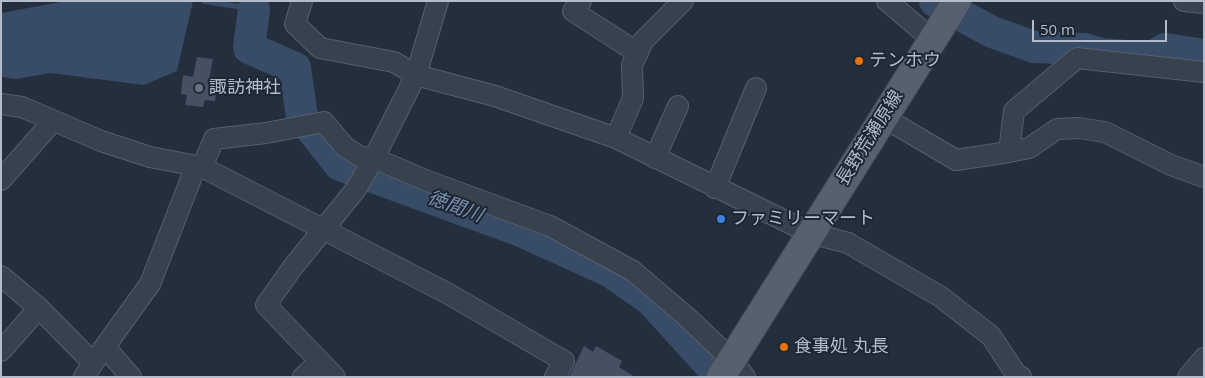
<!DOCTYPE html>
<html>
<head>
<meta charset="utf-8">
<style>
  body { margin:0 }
  #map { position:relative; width:1205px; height:378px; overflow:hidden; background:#242f3e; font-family:"Open Sans",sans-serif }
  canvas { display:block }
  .frame { position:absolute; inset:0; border:2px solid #b4bcc9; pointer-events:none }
  .scale { position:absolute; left:1032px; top:20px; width:135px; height:22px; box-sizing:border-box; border:2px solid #b4bcc9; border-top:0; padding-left:6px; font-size:15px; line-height:18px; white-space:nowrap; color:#b4bcc9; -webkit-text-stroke:4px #1d2633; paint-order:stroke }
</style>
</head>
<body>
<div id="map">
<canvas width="1205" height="378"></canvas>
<div class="frame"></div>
<div class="scale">50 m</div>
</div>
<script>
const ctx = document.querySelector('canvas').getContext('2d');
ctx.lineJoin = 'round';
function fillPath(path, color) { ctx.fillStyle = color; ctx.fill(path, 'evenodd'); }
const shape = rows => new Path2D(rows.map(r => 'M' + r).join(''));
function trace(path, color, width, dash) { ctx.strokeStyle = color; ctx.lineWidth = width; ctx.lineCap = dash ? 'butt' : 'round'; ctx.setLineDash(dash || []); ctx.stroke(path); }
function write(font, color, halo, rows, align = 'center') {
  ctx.font = font + ' "Open Sans","Noto Sans JP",sans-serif'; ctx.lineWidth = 4; ctx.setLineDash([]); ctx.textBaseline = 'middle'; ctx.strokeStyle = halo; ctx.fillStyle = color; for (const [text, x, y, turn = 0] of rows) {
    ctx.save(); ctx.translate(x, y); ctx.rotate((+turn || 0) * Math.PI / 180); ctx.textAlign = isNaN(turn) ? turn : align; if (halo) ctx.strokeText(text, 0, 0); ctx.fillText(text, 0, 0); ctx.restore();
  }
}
const water = shape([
  [66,1,193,1,177,71,144,85,50,73,16,79,1,77,1,13]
]);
const stream = shape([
  [204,1,254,9]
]);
const river = shape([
  [935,1,992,32,1034,47,1085,49,1101,54,1150,58,1165,49,1204,55],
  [254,9,249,48,295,68,302,117,340,165,521,231,611,272,650,299,721,377]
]);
const building = shape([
  [197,57,213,59,209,80,218,81,215,101,205,100,203,107,185,105,187,95,181,94,183,75,193,77],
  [584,346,593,352,596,346,622,361,619,367,635,377,569,377]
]);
const street = shape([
  [302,1,295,24,320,48,394,62,416,75,495,96,616,138,810,233,848,243,941,297,991,336,1016,374,1021,377],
  [581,1,573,11,638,53],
  [887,1,933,40],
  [1184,1,1204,3],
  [1,104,22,107,101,141,150,157,202,167,447,293,564,361,555,377],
  [883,117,956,160,1009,152,1014,111,1077,58,1204,72],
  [616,138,633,98,632,65,643,41,683,1],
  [1009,152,1029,148,1057,129,1079,128,1105,132,1171,165,1204,177],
  [655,158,678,106],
  [202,167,214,139,266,133,324,122,345,147,361,157,374,158,425,180,550,226,633,271,688,318,732,360,745,377],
  [1,180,53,121],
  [715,188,756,88],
  [1,276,39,308,93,363,84,377],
  [105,347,131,377],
  [1,351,39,308],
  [93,363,150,284,196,166],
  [303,377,319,362],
  [335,377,266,305,293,267,356,189,374,158,416,75,438,1],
  [1188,377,1204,358]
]);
const primary = shape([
  [721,377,957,1]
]);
const markers = [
  [859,61,5,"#e8710a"],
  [199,88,5,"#6b7280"],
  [721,219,5,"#3f7fe0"],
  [784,347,5,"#e8710a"]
];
const poiNames = [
  ["テンホウ",869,61],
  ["諏訪神社",209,88],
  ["ファミリーマート",731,219],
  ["食事処 丸長",794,347]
];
const streetNames = [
  ["長野荒瀬原線",870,138,-58]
];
const waterNames = [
  ["徳間川",455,207,20]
];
fillPath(water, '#394c67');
trace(stream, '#394c67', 5.5);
trace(river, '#394c67', 32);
fillPath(building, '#455162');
trace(street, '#565f6c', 22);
trace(primary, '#414a57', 30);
trace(street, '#38414e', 20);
trace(primary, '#56606e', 28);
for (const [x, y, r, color] of markers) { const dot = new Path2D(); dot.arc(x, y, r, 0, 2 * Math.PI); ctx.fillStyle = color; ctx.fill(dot); trace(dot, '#1d2633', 2); }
write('18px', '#b4bcc9', '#1d2633', poiNames, 'left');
write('18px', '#b4bcc9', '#1d2633', streetNames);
write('italic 19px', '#7c92b1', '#1d2633', waterNames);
</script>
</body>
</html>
